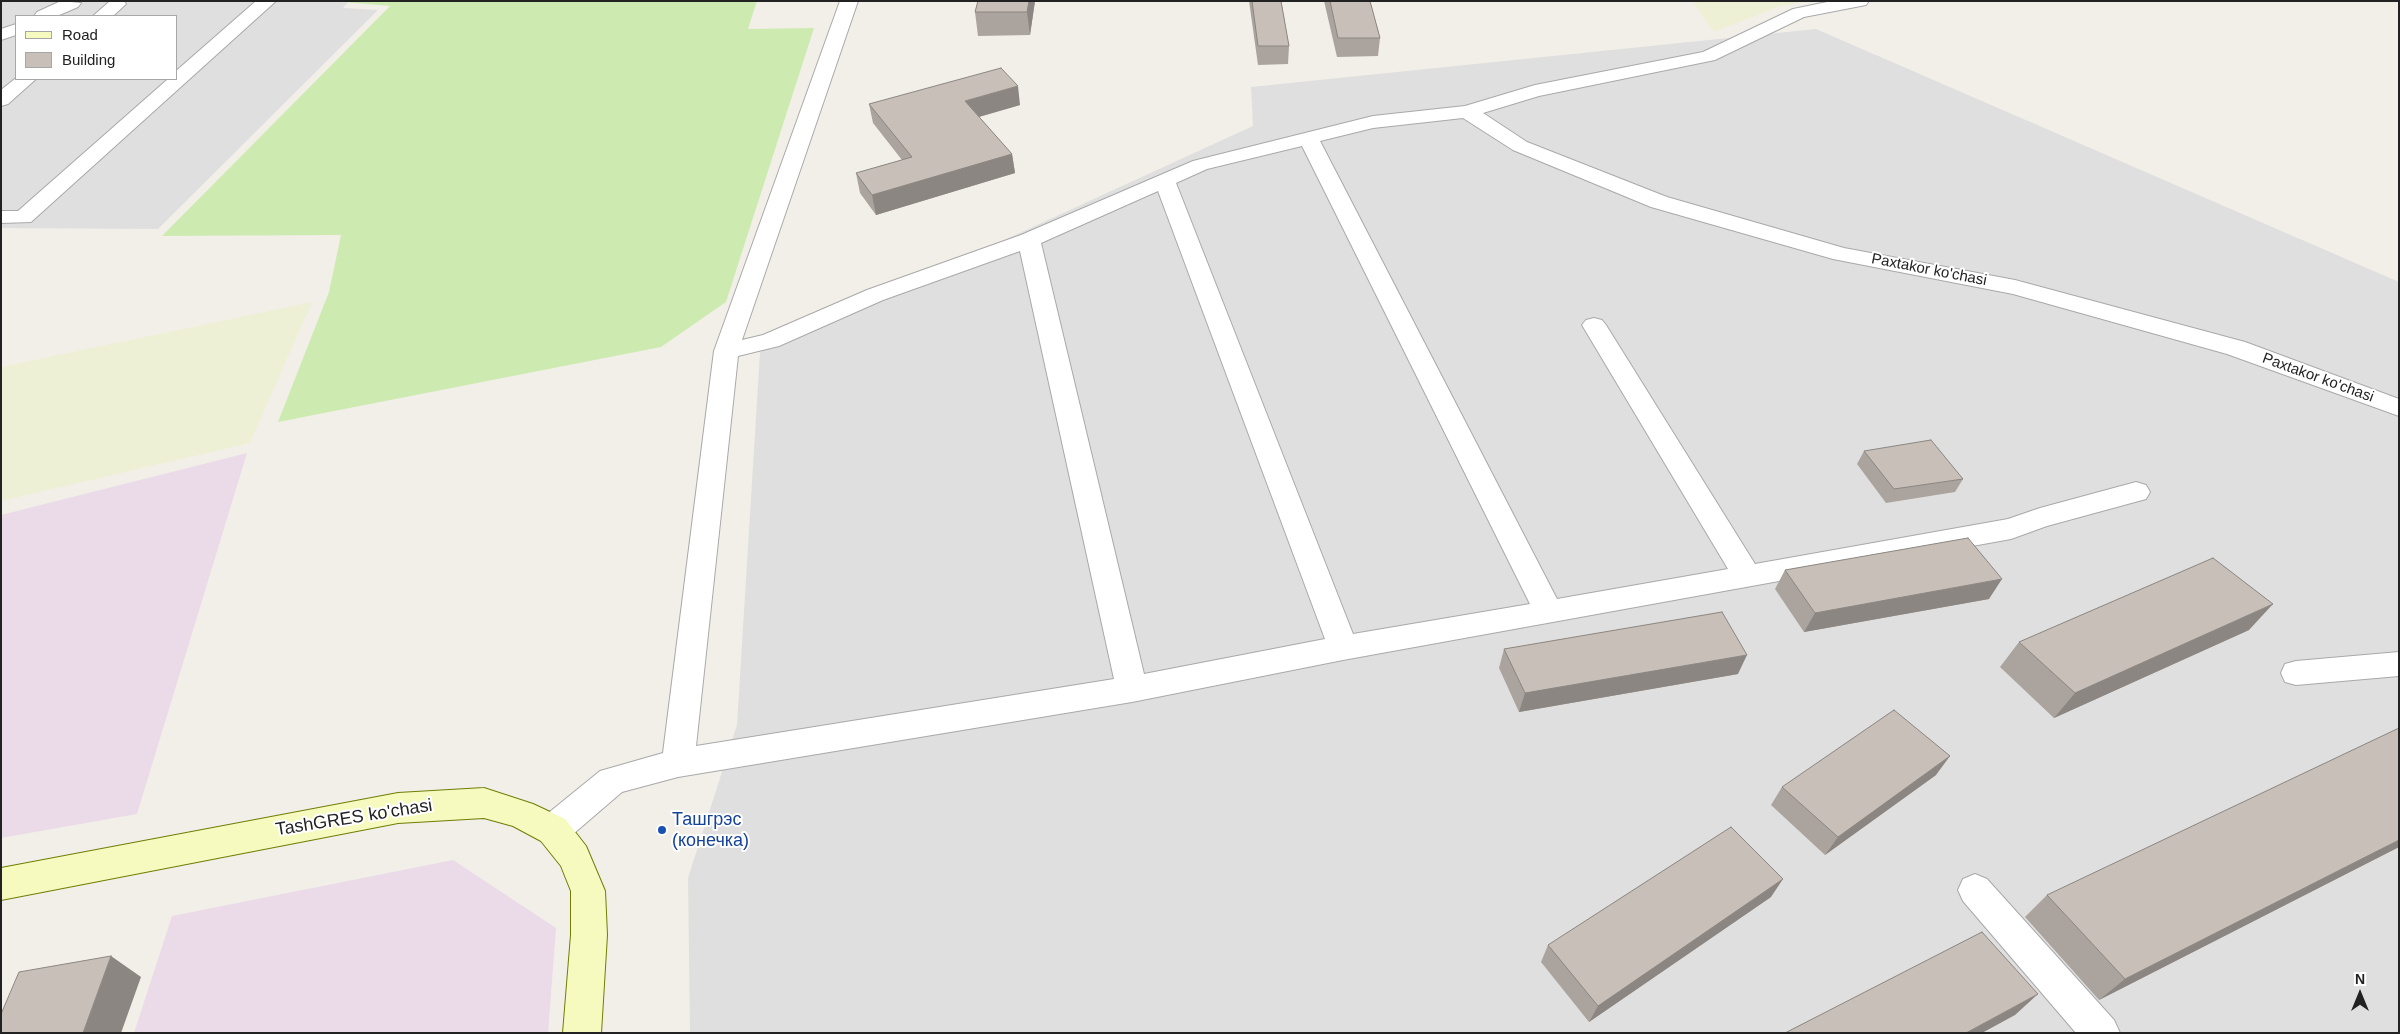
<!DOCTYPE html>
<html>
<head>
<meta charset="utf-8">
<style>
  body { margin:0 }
  #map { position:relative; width:2400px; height:1034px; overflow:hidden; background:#f2efe9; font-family:Arial,sans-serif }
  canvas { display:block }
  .frame { position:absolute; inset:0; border:2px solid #222; pointer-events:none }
  .legend { position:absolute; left:15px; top:15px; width:162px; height:65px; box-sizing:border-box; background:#fff; border:1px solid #a7a7a7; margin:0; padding:6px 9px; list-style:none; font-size:15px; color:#222 }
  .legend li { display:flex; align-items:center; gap:10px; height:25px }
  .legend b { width:25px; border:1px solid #a7a7a7 }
  .north { position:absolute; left:2335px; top:969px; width:50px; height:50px; -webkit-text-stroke:4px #fff; paint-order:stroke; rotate:0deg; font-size:14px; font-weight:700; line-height:20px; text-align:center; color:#222 }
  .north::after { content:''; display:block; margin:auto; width:18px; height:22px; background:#222; clip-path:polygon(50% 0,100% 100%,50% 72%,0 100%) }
</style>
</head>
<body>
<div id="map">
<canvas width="2400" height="1034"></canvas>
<div class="frame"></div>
<ul class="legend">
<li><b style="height:6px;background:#f7fabf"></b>Road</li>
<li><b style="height:14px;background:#c7bfb8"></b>Building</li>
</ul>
<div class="north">N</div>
</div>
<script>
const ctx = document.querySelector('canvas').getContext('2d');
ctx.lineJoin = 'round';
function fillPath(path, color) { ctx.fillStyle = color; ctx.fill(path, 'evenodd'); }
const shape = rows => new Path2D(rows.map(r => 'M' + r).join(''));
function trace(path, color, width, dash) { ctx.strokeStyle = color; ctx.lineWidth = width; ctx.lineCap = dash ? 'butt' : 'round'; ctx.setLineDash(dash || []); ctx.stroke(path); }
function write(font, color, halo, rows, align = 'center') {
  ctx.font = font + ' Arial,sans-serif'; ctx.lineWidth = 4; ctx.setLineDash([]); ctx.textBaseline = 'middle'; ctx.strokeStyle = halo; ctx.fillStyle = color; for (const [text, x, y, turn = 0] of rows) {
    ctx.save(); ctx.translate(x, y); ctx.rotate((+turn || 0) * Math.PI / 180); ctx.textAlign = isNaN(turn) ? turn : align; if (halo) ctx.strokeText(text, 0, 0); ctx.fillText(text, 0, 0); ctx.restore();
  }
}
const residential = shape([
  [1,1,349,1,343,8,378,10,158,229,1,228],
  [16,16,176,16,176,79,16,79],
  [1816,29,2399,282,2399,1033,690,1033,688,878,737,725,760,352,1253,126,1251,87]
]);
const industrial = shape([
  [247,453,137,814,1,838,1,515],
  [453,860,556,928,548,1033,134,1033,172,916]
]);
const farmland = shape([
  [1692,1,1809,1,1778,7,1714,32],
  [312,302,250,443,1,501,1,367]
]);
const grass = shape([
  [332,1,757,1,748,29,814,28,726,302,661,347,278,422,329,292,341,235,162,236,390,6]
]);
const street = shape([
  [61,1,81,3,78,7,57,16,34,16,37,12,61,1],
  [110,1,124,1,126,4,113,16,93,16,110,1],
  [256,1,276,1,31,222,1,223,1,211,18,211,168,79,176,79,176,71,256,1],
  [840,1,858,1,742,340,763,335,867,290,1021,235,1193,161,1373,116,1465,106,1535,85,1703,52,1793,9,1832,1,1869,1,1866,5,1804,17,1715,60,1539,96,1483,113,1527,142,1667,197,1844,248,2015,280,2245,342,2399,399,2399,416,2227,354,2013,294,1833,259,1651,207,1513,150,1463,118,1373,128,1320,141,1557,599,1728,569,1582,325,1586,320,1594,318,1602,320,1606,325,1755,564,2008,519,2040,508,2136,482,2146,485,2150,492,2146,499,2047,526,2011,539,1343,660,1132,702,678,777,622,792,565,841,553,845,541,841,536,830,541,819,600,771,663,753,714,351,840,1],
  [1302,146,1530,604,1353,634,1176,183,1207,169,1302,146],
  [1158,191,1325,639,1144,674,1041,243,1158,191],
  [1020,251,1114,679,696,746,738,356,779,346,883,300,1020,251],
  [16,24,16,35,1,40,1,29,16,24],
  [16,78,36,79,8,104,1,106,1,90,16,78],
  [2399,652,2399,676,2296,685,2285,682,2281,673,2285,664,2296,661,2399,652],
  [1975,874,1987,879,2114,1020,2120,1033,2076,1033,1963,901,1958,890,1963,879,1975,874]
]);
const secondary = shape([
  [484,788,533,804,565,819,586,846,605,891,607,935,601,1033,563,1033,571,935,571,891,561,866,541,841,513,826,484,818,398,823,1,900,1,868,398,793,484,788]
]);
const wall = shape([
  [978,1,1035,1,1030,35,978,36,975,12],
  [1249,1,1281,1,1289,46,1288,64,1258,65],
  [1324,1,1370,1,1380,38,1378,56,1337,57],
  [869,104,1020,105,979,117,1012,154,1015,173,876,215,860,193,856,173,902,160,873,123],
  [1864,451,1963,479,1955,492,1886,503,1857,464],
  [1785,570,1989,599,1804,632,1775,589],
  [2249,630,2054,718,2000,667,2019,642],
  [1504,649,1738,674,1519,712,1499,668],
  [1936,775,1825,855,1771,805,1782,787],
  [2399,847,2099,1000,2025,917,2047,895],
  [1771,897,1589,1022,1541,962,1548,945]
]);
const shadedWall = shape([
  [1029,1,1035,1,1030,35,1027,12],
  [1018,86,1020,105,968,120,965,101],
  [1012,154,1015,173,876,215,872,195],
  [2002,579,1989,599,1804,632,1815,613],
  [2273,604,2249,630,2054,718,2075,693],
  [1747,655,1738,674,1519,712,1525,693],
  [1950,756,1936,775,1825,855,1838,837],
  [2399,840,2399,847,2099,1000,2125,979],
  [1783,879,1771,897,1589,1022,1598,1006],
  [111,956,141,977,121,1033,83,1033],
  [2038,994,2015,1015,1982,1033,1966,1033]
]);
const building = shape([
  [978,1,1029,1,1027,12,975,12,978,1],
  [1252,1,1281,1,1289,46,1258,46,1252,1],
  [1330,1,1370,1,1380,38,1338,38,1330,1],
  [1001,68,1018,86,965,101,1012,154,872,195,856,173,912,157,869,104,1001,68],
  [1931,440,1963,479,1894,489,1864,451,1931,440],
  [1968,538,2002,579,1815,613,1785,570,1968,538],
  [2213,558,2273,604,2075,693,2019,642,2213,558],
  [1722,612,1747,655,1525,693,1504,649,1722,612],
  [1894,710,1950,756,1838,837,1782,787,1894,710],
  [2399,728,2399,840,2125,979,2047,895,2399,728],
  [1731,827,1783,879,1598,1006,1548,945,1731,827],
  [1982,932,2038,994,1966,1033,1785,1033,1982,932],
  [111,956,83,1033,1,1033,1,1014,19,972,111,956]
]);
const markers = [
  [662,830,5,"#1a4fb4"]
];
const streetNames = [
  ["Paxtakor ko'chasi",1929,270,11],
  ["Paxtakor ko'chasi",2318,378,20]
];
const nearStreetnames = [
  ["TashGRES ko'chasi",354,818,-9]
];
const nearTransitnames = [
  ["Ташгрэс",672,820],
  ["(конечка)",672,841]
];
fillPath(residential, '#e0dfdf');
fillPath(industrial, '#ebdbe8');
fillPath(farmland, '#eef0d5');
fillPath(grass, '#cdebb0');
trace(street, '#a9a9a9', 2);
trace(secondary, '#707d05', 2);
fillPath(street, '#fff');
fillPath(secondary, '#f7fabf');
fillPath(wall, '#aba49e');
fillPath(shadedWall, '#8b8681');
fillPath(building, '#c7bfb8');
trace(building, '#8b8681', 1);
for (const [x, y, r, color] of markers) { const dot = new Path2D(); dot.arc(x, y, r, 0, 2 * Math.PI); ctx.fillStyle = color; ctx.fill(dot); trace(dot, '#fff', 2); }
write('15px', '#222', '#fff', streetNames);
write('18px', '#222', '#fff', nearStreetnames);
write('18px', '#164399', '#fff', nearTransitnames, 'left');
</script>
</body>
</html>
